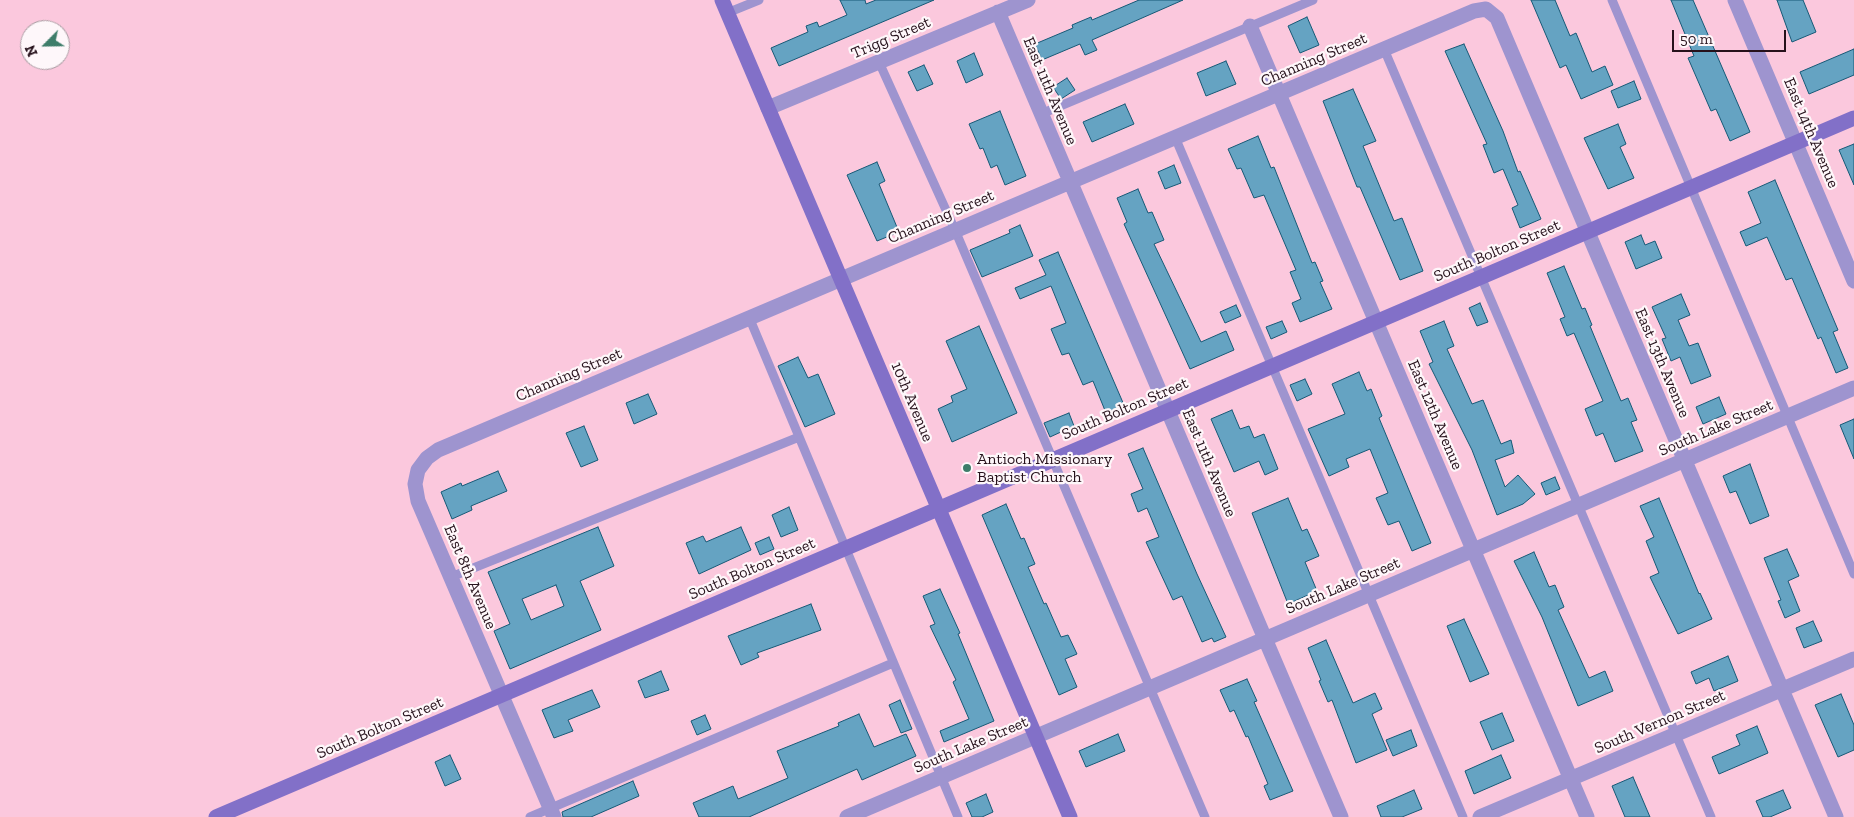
<!DOCTYPE html>
<html>
<head>
<meta charset="utf-8">
<style>
	body { margin:0 }
	#map { position:relative; width:1854px; height:817px; overflow:hidden; background:#fbc8dd; font-family:"Zilla Slab",serif }
	canvas { display:block }
	.north { position:absolute; left:20px; top:20px; width:50px; height:50px; box-sizing:border-box; background:#fef7fa; border:1px solid #a89ba1; border-radius:50%; rotate:247deg; font-size:14px; font-weight:700; line-height:20px; text-align:center; color:#26111b }
	.north::after { content:''; display:block; margin:auto; width:18px; height:22px; background:#3e7d6a; clip-path:polygon(50% 0,100% 100%,50% 72%,0 100%) }
	.scale { position:absolute; left:1672px; top:30px; width:114px; height:22px; box-sizing:border-box; border:2px solid #26111b; border-top:0; padding-left:6px; font-size:15px; line-height:18px; white-space:nowrap; color:#26111b; -webkit-text-stroke:4px #fef7fa; paint-order:stroke }
</style>
</head>
<body>
<div id="map">
<canvas width="1854" height="817"></canvas>
<div class="north">N</div>
<div class="scale">50 m</div>
</div>
<script>
const c = document.querySelector('canvas').getContext('2d');
c.lineJoin = 'round';
function paint(path, color) { c.fillStyle = color; c.fill(path, 'evenodd'); }
const toPath = rows => new Path2D(rows.map(r => 'M' + r).join(''));
function trace(path, color, width, dash) { c.strokeStyle = color; c.lineWidth = width; c.lineCap = dash ? 'butt' : 'round'; c.setLineDash(dash || []); c.stroke(path); }
function drawText(font, color, halo, rows, align = 'center') {
  c.font = font + ' "Zilla Slab",serif'; c.lineWidth = 4.5; c.setLineDash([]); c.textBaseline = 'middle'; c.strokeStyle = halo; c.fillStyle = color; for (const [text, x, y, turn = 0] of rows) {
    c.save(); c.translate(x, y); c.rotate((+turn || 0) * Math.PI / 180); c.textAlign = isNaN(turn) ? turn : align; if (halo) c.strokeText(text, 0, 0); c.fillText(text, 0, 0); c.restore();
  }
}
const building = toPath([
	[840,0,865,0,866,4,876,0,934,0,779,66,771,48,808,32,806,26,817,22,819,27,847,15,840,0],
	[1139,0,1183,0,1092,40,1097,50,1085,55,1080,44,1042,60,1035,44,1073,28,1072,25,1091,17,1092,20,1139,0],
	[1531,0,1555,0,1570,36,1576,33,1592,72,1605,66,1613,85,1581,99,1566,65,1560,68,1531,0],
	[1671,0,1693,0,1750,132,1730,141,1716,109,1711,111,1688,58,1694,56,1671,0],
	[1777,0,1803,0,1816,32,1792,42,1777,0],
	[1307,17,1319,45,1300,53,1288,26,1307,17],
	[1464,44,1503,131,1518,172,1520,171,1541,219,1520,228,1512,208,1518,205,1503,169,1494,173,1483,145,1487,144,1445,51,1464,44],
	[1854,49,1854,75,1809,94,1800,72,1854,49],
	[974,53,983,75,966,83,957,61,974,53],
	[1226,61,1236,84,1206,96,1197,73,1226,61],
	[924,65,933,84,917,91,908,72,924,65],
	[1067,78,1075,90,1061,99,1053,87,1067,78],
	[1634,81,1641,99,1618,108,1611,91,1634,81],
	[1353,89,1376,141,1363,146,1394,221,1402,218,1423,271,1400,280,1360,187,1357,187,1323,101,1353,89],
	[1125,104,1134,124,1092,142,1083,122,1125,104],
	[1000,111,1026,176,1005,185,997,165,991,168,983,148,980,149,969,124,1000,111],
	[1618,124,1626,144,1620,147,1634,178,1608,189,1584,138,1618,124],
	[1258,136,1271,168,1274,167,1312,263,1315,262,1323,281,1320,282,1332,309,1300,322,1292,303,1301,299,1290,272,1296,270,1264,195,1254,198,1241,168,1237,169,1228,149,1258,136],
	[1854,144,1854,185,1839,150,1854,144],
	[877,162,885,181,879,184,899,232,877,241,847,175,877,162],
	[1174,165,1181,183,1165,189,1158,172,1174,165],
	[1775,180,1838,330,1833,332,1848,368,1836,373,1821,337,1818,339,1792,278,1786,280,1767,237,1746,246,1740,232,1761,223,1748,192,1775,180],
	[1138,189,1148,213,1152,212,1164,240,1154,244,1201,342,1226,331,1234,350,1190,369,1124,224,1127,222,1117,198,1138,189],
	[1020,225,1033,256,982,277,970,250,1010,233,1009,230,1020,225],
	[1641,235,1645,245,1655,241,1662,258,1636,269,1625,242,1641,235],
	[1058,252,1124,405,1106,413,1093,381,1083,385,1069,353,1062,355,1051,329,1066,323,1051,286,1020,299,1015,288,1046,275,1039,260,1058,252],
	[1564,266,1582,309,1585,308,1592,325,1590,326,1621,401,1628,398,1637,420,1631,422,1643,451,1615,462,1603,433,1596,436,1585,409,1603,401,1574,333,1567,336,1560,319,1565,317,1547,273,1564,266],
	[1681,294,1690,315,1678,320,1689,346,1698,343,1711,376,1691,384,1680,357,1671,361,1662,339,1666,338,1652,307,1681,294],
	[1480,303,1488,322,1477,326,1469,308,1480,303],
	[1236,305,1241,316,1225,323,1220,312,1236,305],
	[1282,321,1287,332,1271,339,1266,327,1282,321],
	[1444,321,1454,346,1447,349,1472,404,1483,400,1501,444,1511,440,1514,453,1495,460,1505,487,1518,475,1535,494,1523,504,1497,515,1472,450,1429,364,1433,362,1420,331,1444,321],
	[979,326,1017,413,952,442,938,409,953,402,951,396,967,389,946,341,979,326],
	[798,357,808,378,818,374,835,414,805,427,778,366,798,357],
	[1359,372,1367,391,1371,389,1382,416,1379,418,1431,543,1412,551,1399,521,1388,525,1376,498,1388,493,1370,449,1346,459,1349,467,1329,476,1308,429,1345,414,1332,384,1359,372],
	[1305,379,1312,394,1297,401,1290,385,1305,379],
	[648,394,657,414,634,424,626,403,648,394],
	[1719,397,1726,414,1703,424,1696,407,1719,397],
	[1232,410,1240,429,1249,426,1254,438,1264,434,1278,469,1265,475,1259,461,1234,472,1211,419,1232,410],
	[1069,413,1074,426,1050,437,1044,423,1069,413],
	[1854,419,1854,459,1840,425,1854,419],
	[584,426,598,460,581,467,566,433,584,426],
	[1143,448,1197,574,1226,637,1214,642,1212,638,1202,642,1182,596,1173,600,1146,542,1159,537,1147,508,1138,512,1131,494,1143,489,1128,454,1143,448],
	[1750,464,1769,516,1750,524,1736,491,1730,493,1723,476,1750,464],
	[498,471,507,491,471,506,472,510,452,519,441,492,461,483,462,486,498,471],
	[1555,477,1560,489,1546,495,1541,483,1555,477],
	[1288,498,1302,531,1307,529,1319,556,1305,562,1317,591,1288,604,1252,513,1288,498],
	[1659,498,1699,594,1700,593,1712,619,1678,634,1650,577,1659,573,1646,541,1654,537,1640,506,1659,498],
	[1006,504,1021,539,1024,538,1035,564,1028,567,1044,604,1046,603,1061,637,1068,635,1077,654,1065,659,1077,687,1059,695,982,515,1006,504],
	[789,507,798,530,781,537,772,515,789,507],
	[598,527,614,566,580,581,601,630,510,669,494,631,510,624,488,572,598,527],
	[556,585,564,606,531,620,522,599,556,585],
	[741,527,751,550,699,574,686,543,703,536,706,542,741,527],
	[769,537,774,549,760,555,755,543,769,537],
	[1787,549,1799,576,1788,581,1800,611,1785,618,1778,601,1781,600,1764,558,1787,549],
	[1534,552,1549,587,1555,585,1564,607,1558,610,1589,678,1605,671,1613,691,1578,706,1542,617,1514,561,1534,552],
	[940,589,960,633,958,634,994,721,944,742,940,731,969,719,953,682,956,680,930,626,935,624,923,596,940,589],
	[811,604,821,630,757,653,759,657,741,665,728,636,811,604],
	[1464,619,1489,674,1470,682,1447,626,1464,619],
	[1813,621,1822,641,1804,648,1796,628,1813,621],
	[1326,640,1353,703,1375,693,1382,709,1372,714,1387,750,1356,763,1332,700,1328,702,1319,681,1321,680,1308,648,1326,640],
	[1728,656,1738,681,1714,691,1709,678,1696,684,1691,672,1728,656],
	[661,671,669,690,645,698,638,681,661,671],
	[1247,679,1257,701,1254,702,1293,791,1270,800,1264,786,1268,784,1248,736,1246,737,1234,710,1230,712,1220,690,1247,679],
	[592,690,600,707,568,720,573,731,554,738,542,710,592,690],
	[1841,694,1854,725,1854,750,1838,757,1815,705,1841,694],
	[900,700,912,729,901,733,889,705,900,700],
	[1502,713,1514,741,1492,750,1480,722,1502,713],
	[859,714,874,747,906,734,916,756,862,780,857,769,749,817,699,817,693,803,733,786,738,799,788,778,777,751,839,726,838,723,859,714],
	[705,715,711,729,697,735,691,721,705,715],
	[1757,726,1768,753,1719,774,1712,757,1740,745,1736,735,1757,726],
	[1411,730,1417,746,1393,756,1386,740,1411,730],
	[1118,734,1125,751,1086,767,1079,751,1118,734],
	[450,755,461,779,445,786,435,762,450,755],
	[1501,755,1511,778,1474,794,1465,771,1501,755],
	[1633,777,1650,817,1625,817,1612,786,1633,777],
	[633,781,639,796,591,817,563,817,562,812,633,781],
	[1414,790,1422,809,1402,817,1381,817,1377,806,1414,790],
	[1783,790,1791,808,1770,817,1763,817,1756,801,1783,790],
	[986,794,993,812,982,817,972,817,966,803,986,794]
]);
const service = toPath([
	[1612,0,1854,574],
	[727,13,759,0],
	[1384,49,1711,817],
	[879,62,955,230,1205,817],
	[1041,114,1313,0],
	[1175,137,1463,817],
	[749,317,958,817],
	[451,577,799,437],
	[530,817,893,663]
]);
const minor = toPath([
	[998,12,1341,817],
	[1250,26,1587,817],
	[768,108,1028,0],
	[554,817,418,501,415,484,418,470,427,458,438,450,1070,182,1474,11,1486,9,1497,18,1836,817],
	[847,817,1854,388],
	[1480,817,1854,659]
]);
const tertiary = toPath([
	[1735,0,1854,281]
]);
const secondary = toPath([
	[722,0,1070,817],
	[216,817,1854,118]
]);
const markers = [
	[967,468,5,"#3e7d6a"]
];
const streetNames = [
	["Trigg Street",891,38,-23],
	["Channing Street",1314,60,-23],
	["East 11th Avenue",1050,91,67],
	["East 14th Avenue",1811,133,67],
	["Channing Street",941,217,-23],
	["South Bolton Street",1497,251,-23],
	["East 13th Avenue",1662,363,67],
	["Channing Street",569,375,-23],
	["10th Avenue",912,402,67],
	["South Bolton Street",1125,409,-23],
	["East 12th Avenue",1435,415,67],
	["South Lake Street",1716,428,-23],
	["East 11th Avenue",1209,463,67],
	["South Bolton Street",752,569,-23],
	["East 8th Avenue",470,577,67],
	["South Lake Street",1343,586,-23],
	["South Vernon Street",1660,722,-23],
	["South Bolton Street",380,728,-23],
	["South Lake Street",971,745,-23]
];
const poiNames = [
	["Antioch Missionary",977,459],
	["Baptist Church",977,477]
];
paint(building, '#65a3c2');
trace(building, '#165976', 1);
trace(service, '#9e94cf', 9);
trace(minor, '#9e94cf', 15);
trace(tertiary, '#9e94cf', 15);
trace(secondary, '#8270c8', 15);
for (const [x, y, r, color] of markers) { const dot = new Path2D(); dot.arc(x, y, r, 0, 2 * Math.PI); c.fillStyle = color; c.fill(dot); trace(dot, '#fef7fa', 2); }
drawText('16px', '#26111b', '#fef7fa', streetNames);
drawText('16px', '#26111b', '#fef7fa', poiNames, 'left');
</script>
</body>
</html>
